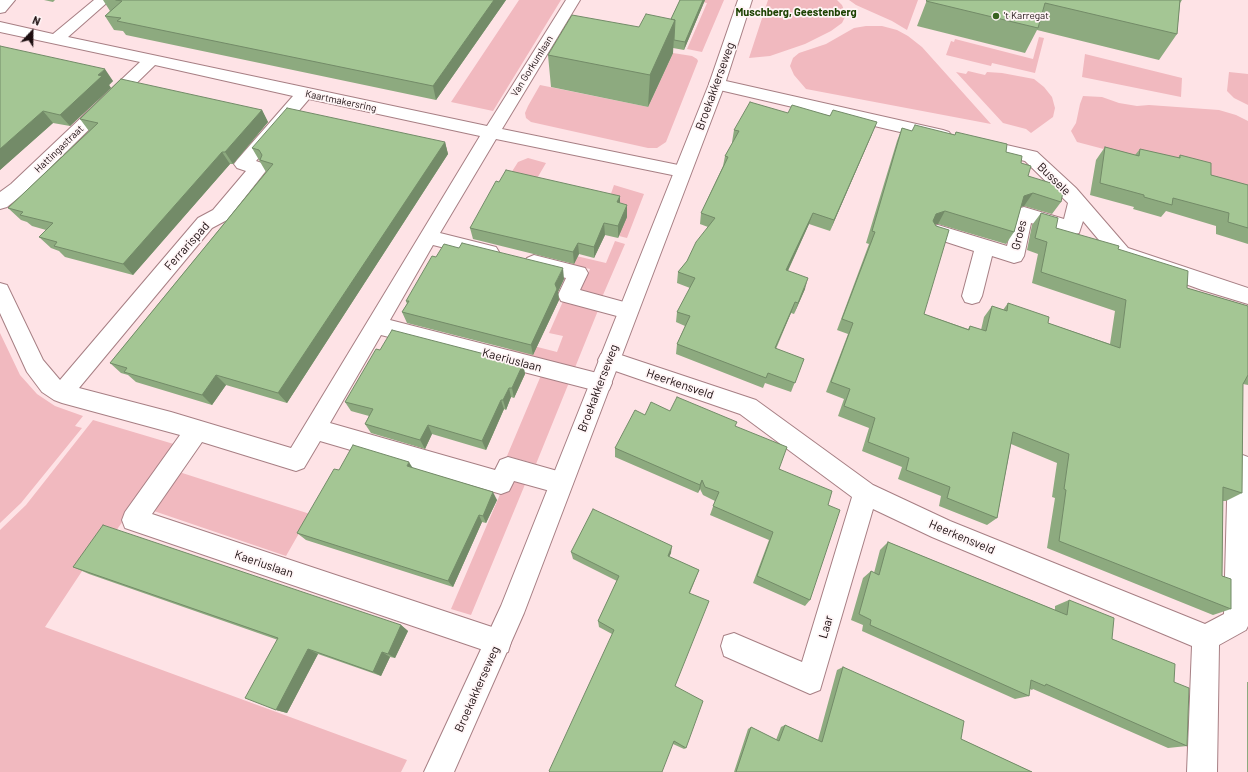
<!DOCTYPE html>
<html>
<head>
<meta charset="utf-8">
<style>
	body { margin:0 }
	#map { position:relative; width:1248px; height:772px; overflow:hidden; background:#fee3e6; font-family:Barlow,sans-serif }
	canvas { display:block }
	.north { position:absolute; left:12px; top:12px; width:40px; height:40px; -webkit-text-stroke:3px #fff5f6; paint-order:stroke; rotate:22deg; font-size:11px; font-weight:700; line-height:16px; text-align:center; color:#1c0e10 }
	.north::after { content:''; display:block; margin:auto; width:14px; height:18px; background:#1c0e10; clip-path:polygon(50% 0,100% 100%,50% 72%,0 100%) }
</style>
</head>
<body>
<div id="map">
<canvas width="1248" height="772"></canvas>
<div class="north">N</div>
</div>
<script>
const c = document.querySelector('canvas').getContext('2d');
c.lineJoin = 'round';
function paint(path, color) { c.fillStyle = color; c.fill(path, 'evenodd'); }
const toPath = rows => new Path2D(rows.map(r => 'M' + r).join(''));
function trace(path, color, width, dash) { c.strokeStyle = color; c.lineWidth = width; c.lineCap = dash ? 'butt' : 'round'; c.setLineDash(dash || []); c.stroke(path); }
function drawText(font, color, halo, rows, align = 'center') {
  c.font = font + ' Barlow,sans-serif'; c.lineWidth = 3.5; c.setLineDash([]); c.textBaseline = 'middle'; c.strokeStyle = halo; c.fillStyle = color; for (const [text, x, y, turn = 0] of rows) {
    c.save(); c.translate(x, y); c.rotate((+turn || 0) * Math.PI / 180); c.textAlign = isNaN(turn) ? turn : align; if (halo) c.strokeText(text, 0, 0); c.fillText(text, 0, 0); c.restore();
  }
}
const green = toPath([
	[519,0,561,0,493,111,451,102],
	[693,0,724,0,702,52,687,49,707,3],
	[768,0,837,0,842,5,846,15,842,23,831,31,805,44,770,56,749,58],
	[849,0,918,0,907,30,892,21,856,5],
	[866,26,882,26,897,30,908,36,922,47,991,124,806,89,794,75,790,66,793,58,799,53,826,44,854,28],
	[1039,37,1044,38,1035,73,992,63,991,66,946,55,951,41,954,42,955,39,1033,59],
	[673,53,692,56,697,59,698,61,666,142,657,148,648,148,531,122,526,118,525,113,528,106,540,85,648,107],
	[1085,54,1182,78,1181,97,1082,77],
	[968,71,985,75,987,72,1002,73,1034,79,1044,87,1052,97,1055,108,1053,117,1031,133,1026,129,1003,123,956,72,966,74],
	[1229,72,1248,74,1248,105,1234,98,1227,91],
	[1083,96,1102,97,1119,103,1137,106,1149,105,1219,110,1236,115,1248,121,1248,187,1077,142,1071,131,1076,123,1080,104],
	[528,158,546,163,532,187,506,181,518,162],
	[614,185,644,194,627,238,619,236,607,205],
	[615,241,625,244,603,295,595,298,579,294,590,269,568,264,572,255,606,263],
	[564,299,599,308,574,370,508,353,514,341,557,352,563,336,549,333],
	[0,333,20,375,37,394,55,406,83,416,75,426,82,428,21,503,0,523],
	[542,373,570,380,536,464,507,456],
	[93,420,177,445,118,528,103,551,96,550,45,627,407,760,401,772,0,772,0,530,26,505],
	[176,471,310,514,286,556,148,509],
	[507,478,526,482,471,615,451,609]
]);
const street = toPath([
	[0,0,15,0,5,12,0,13,0,0],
	[94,0,110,0,68,37,487,126,566,0,580,0,502,129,688,167,691,171,688,175,682,177,496,139,440,233,496,247,499,252,496,257,489,259,433,245,390,320,601,374,609,376,612,383,609,390,601,392,381,335,330,423,495,470,500,460,508,457,561,472,569,475,573,483,569,491,561,494,514,481,509,491,501,494,320,441,304,468,296,471,202,442,152,514,498,629,508,632,511,642,508,652,498,655,125,528,122,520,125,512,180,435,62,403,54,400,42,392,27,372,0,313,0,283,7,285,43,360,60,380,198,218,213,210,246,171,237,168,234,164,237,160,293,96,155,65,23,194,7,207,0,209,0,192,11,184,140,62,0,32,0,22,53,34,94,0],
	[309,99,480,136,291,448,171,412,79,388,212,228,227,220,265,172,268,168,265,164,256,161,309,99],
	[717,79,943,130,949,132,952,136,949,140,943,142,711,88,709,84,711,80,717,79],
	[976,138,1037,152,1076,188,1128,248,1248,288,1248,304,1202,290,1114,258,1083,221,1079,233,1072,235,1031,223,1024,256,1021,261,1014,263,992,256,982,296,979,302,972,304,965,302,962,296,974,251,931,237,928,232,931,227,938,225,1007,246,1015,214,1017,209,1024,207,1064,219,1068,203,1025,161,970,148,967,144,970,140,976,138],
	[534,255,585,268,588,273,580,290,635,305,638,311,635,317,628,319,561,301,558,295,566,278,527,268,524,263,527,258,534,255],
	[609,351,756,400,873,485,950,521,1205,624,1224,614,1228,465,1232,457,1240,454,1248,457,1248,626,1246,630,1219,645,1217,772,1187,772,1192,646,932,537,873,509,820,690,810,694,724,656,721,646,724,636,734,633,802,662,852,497,740,414,601,366,598,360,601,354,609,351]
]);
const secondary = toPath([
	[738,0,752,0,725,84,524,613,454,772,424,772,501,606,709,84,738,0]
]);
const wall = toPath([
	[44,0,55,0,53,2],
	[103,0,506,0,436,100,126,35,123,31,114,30,105,16,110,11],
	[680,0,705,0,684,50,673,48,673,53,648,107,551,87,548,55,639,27,671,19],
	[927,0,1182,0,1180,3,1177,34,1159,60,1037,30,1025,53,917,26],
	[0,46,113,81,109,85,111,88,70,126,53,123,0,170],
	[262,110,268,122,233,164,230,164,133,275,65,257,59,251,51,248,39,237,46,230,32,226,27,222,21,220,8,208,89,131,80,119],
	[788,113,872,134,830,231,809,224,788,271,805,289,794,314,791,313,776,349,804,359,791,392,765,383,763,388,676,354,677,344,685,326,676,322,677,312,690,288,677,283,678,272,687,261,708,227,700,224,701,213,723,166,725,156,733,142,732,142,734,130],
	[902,128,912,131,955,135,956,132,1006,152,1021,163,1028,176,1061,202,1052,214,1024,206,1021,207,1014,232,1006,244,938,224,935,224,924,314,968,329,970,326,981,330,984,317,992,306,1003,310,1008,303,1048,323,1110,344,1115,311,1032,283,1038,254,1027,250,1032,225,1041,213,1056,228,1118,249,1187,288,1248,306,1248,385,1243,384,1242,493,1226,501,1223,501,1222,576,1231,609,1213,615,1047,548,1055,498,1052,497,1057,463,1011,444,997,518,987,525,939,506,941,496,898,479,902,467,862,451,869,428,838,416,844,399,826,392,848,334,837,330,869,244,866,243,897,141],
	[445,142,448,154,287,403,226,385,212,405,136,382,128,375,121,373,110,363,266,172,252,148],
	[1105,147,1135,155,1140,149,1178,158,1180,155,1211,175,1248,185,1248,244,1216,234,1216,226,1166,211,1161,217,1133,209,1134,207,1090,195,1096,160],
	[620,196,620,203,627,217,618,238,605,235,594,258,579,254,574,264,473,239,470,228],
	[564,279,558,292,559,300,533,355,407,323,402,312,407,304,406,301],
	[380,350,523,364,525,374,514,398,511,397,506,410,504,409,486,450,432,434,425,449,371,433,365,424,369,416,351,411,345,402],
	[670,411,735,427,779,469,828,505,810,600,805,606,753,583,769,540,710,515,715,501,703,495,700,489,698,493,615,457,615,448,645,415],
	[413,468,497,500,486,523,482,522,453,587,306,540,297,533,339,470],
	[888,542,1055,610,1055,606,1069,600,1112,639,1174,682,1187,746,1168,748,1033,689,1032,690,1030,689,1029,696,1015,699,862,631,863,625,851,620,863,578,871,571,874,573,880,550],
	[571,552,671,553,669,557,699,570,690,593,675,686,686,748,684,749,673,744,612,634,599,627,598,621,617,581,573,559],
	[73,567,401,625,408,631,395,658,390,657,381,676,318,654,287,713,276,710,278,640,89,574],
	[843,667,961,739,1032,772,734,772,748,729,751,727,776,740,781,727,785,725,818,740,837,670],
	[1247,682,1248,682,1248,772,1247,772]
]);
const shadedWall = toPath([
	[494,0,506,0,436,100,433,86],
	[703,0,705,0,684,50,685,42],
	[675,20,673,53,648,107,650,75],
	[105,69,113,81,109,85,111,88,70,126,60,115,98,75],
	[262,110,268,122,233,164,225,152],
	[43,111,53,123,0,170,0,149],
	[877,122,872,134,830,231,834,220],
	[445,142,448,154,287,403,278,393],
	[222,152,230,164,133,275,123,264],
	[1033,193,1024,206,1016,208,1024,196],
	[620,196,620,208,617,202],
	[627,205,627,217,618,238,618,226],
	[945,211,938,224,930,226,936,214],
	[813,213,809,224,783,281,786,270],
	[604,223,605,235,594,258,594,247],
	[578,243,579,254,574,264,573,252],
	[563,268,564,279,558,292,559,300,533,355,531,345,555,284],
	[808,278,805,289,794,314,798,303],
	[795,302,791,313,771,358,775,348],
	[523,364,525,374,514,398,512,388],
	[216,375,226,385,212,405,202,395],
	[509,388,511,397,506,410,503,400],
	[501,400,504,409,486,450,482,441],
	[428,425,432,434,425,449,420,440],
	[409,462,414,470,407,466],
	[702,480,700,489,698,493,700,485],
	[493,492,497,500,486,523,483,516],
	[479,515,482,522,453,587,448,581],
	[672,546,671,553,666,563,668,556],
	[401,625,408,631,395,658,388,654],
	[308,649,318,654,287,713,276,710],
	[382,652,390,657,381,676,373,672]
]);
const building = toPath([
	[116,0,494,0,433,86,117,21,121,18,105,16,122,1,116,0],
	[680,0,703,0,685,42,674,40,675,20,671,19,680,0],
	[927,0,1180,0,1177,34,1045,3,1038,28,926,1,927,0],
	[646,14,675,20,650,75,548,55,572,15,639,27,646,14],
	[0,46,105,69,98,75,102,76,60,115,43,111,0,149,0,46],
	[121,79,262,110,225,152,222,152,123,264,54,246,57,242,39,237,53,223,20,215,23,212,8,208,98,123,80,119,121,79],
	[750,102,788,113,792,105,830,116,833,110,877,122,834,220,813,213,786,270,808,278,798,303,795,302,775,348,804,359,795,383,768,373,766,378,677,344,690,316,677,312,695,278,678,272,687,261,696,242,715,218,701,213,728,157,725,156,739,131,734,130,750,102],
	[287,108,445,142,278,393,216,375,202,395,124,372,127,368,110,363,273,164,260,160,262,155,259,150,252,148,287,108],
	[915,125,955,135,956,132,1007,144,1006,152,1022,156,1021,163,1031,166,1028,176,1064,187,1061,202,1033,193,1024,196,1014,232,945,211,936,214,933,221,936,226,949,230,924,314,969,330,970,326,986,331,992,306,1007,311,1008,303,1049,317,1048,323,1120,348,1126,300,1041,272,1047,242,1035,238,1041,213,1058,218,1056,228,1119,246,1118,249,1188,271,1187,288,1248,306,1248,375,1243,384,1242,493,1223,487,1222,576,1231,579,1231,609,1059,541,1066,490,1064,489,1069,454,1013,432,997,518,947,498,950,487,906,470,909,458,868,442,875,418,844,406,850,389,831,382,853,323,842,319,875,232,872,231,902,128,912,131,915,125],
	[1105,147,1139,156,1140,149,1180,158,1180,155,1211,163,1211,175,1248,185,1248,228,1228,222,1229,213,1173,198,1172,205,1144,197,1144,195,1100,183,1105,147],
	[506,170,620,196,617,202,627,205,618,226,604,223,594,247,578,243,573,252,470,228,496,181,499,182,506,170],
	[462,243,563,268,555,284,557,289,531,345,402,312,409,301,406,301,432,256,436,257,444,244,459,248,462,243],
	[392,330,523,364,512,388,509,388,503,400,501,400,482,441,428,425,420,440,365,424,373,409,345,402,376,349,380,350,392,330],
	[677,397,737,422,735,426,787,447,779,469,832,491,828,505,840,510,810,600,757,576,773,532,713,506,719,492,705,487,702,480,700,485,615,448,635,410,645,415,651,402,670,411,677,397],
	[353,445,409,462,407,466,493,492,483,516,479,515,448,581,297,533,334,469,339,470,353,445],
	[593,509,672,546,668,556,699,570,689,593,709,601,675,686,703,701,686,748,674,741,662,772,550,772,549,771,614,630,598,621,619,576,571,552,593,509],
	[103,525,401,625,388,654,382,652,373,672,308,649,276,710,245,698,278,638,73,567,103,525],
	[888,542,1067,615,1069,600,1114,618,1112,639,1175,664,1174,682,1189,688,1187,746,1046,684,1045,686,1031,680,1029,696,870,625,871,620,859,614,871,571,879,575,888,542],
	[843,667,964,721,961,739,1032,772,736,772,751,727,779,741,785,725,822,742,843,667]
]);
const markers = [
	[996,16,4,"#396320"]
];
const farPoinames = [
	["'t Karregat",1004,16]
];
const farStreetnames = [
	["Van Gorkumlaan",532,66,-58],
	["Kaartmakersring",341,101,12],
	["Hattingastraat",59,149,-44]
];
const farNeighbourhoodnames = [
	["Muschberg, Geestenberg",796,12]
];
const streetNames = [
	["Broekakkerseweg",715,86,-70],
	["Bussele",1054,179,44],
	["Groes",1019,235,-76],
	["Ferrarispad",187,246,-48],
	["Kaeriuslaan",512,360,15],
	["Heerkensveld",680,384,19],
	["Broekakkerseweg",598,388,-69],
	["Heerkensveld",962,537,23],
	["Kaeriuslaan",264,564,19],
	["Laar",826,627,-74],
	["Broekakkerseweg",477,689,-66]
];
paint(green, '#f1b9bf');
trace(street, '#a77f84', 2);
trace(secondary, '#a77f84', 2);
paint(street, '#fff');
paint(secondary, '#fff');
paint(wall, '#8daa7f');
paint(shadedWall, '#738b68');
paint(building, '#a4c694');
trace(building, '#738b68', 1);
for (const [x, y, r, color] of markers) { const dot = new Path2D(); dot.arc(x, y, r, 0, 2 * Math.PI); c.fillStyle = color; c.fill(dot); trace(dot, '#fff5f6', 1.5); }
drawText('10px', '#1c0e10', '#fff5f6', farPoinames, 'left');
drawText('10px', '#1c0e10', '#fff5f6', farStreetnames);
drawText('bold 11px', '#1b4100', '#fff5f6', farNeighbourhoodnames);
drawText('12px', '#1c0e10', '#fff5f6', streetNames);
</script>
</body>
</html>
